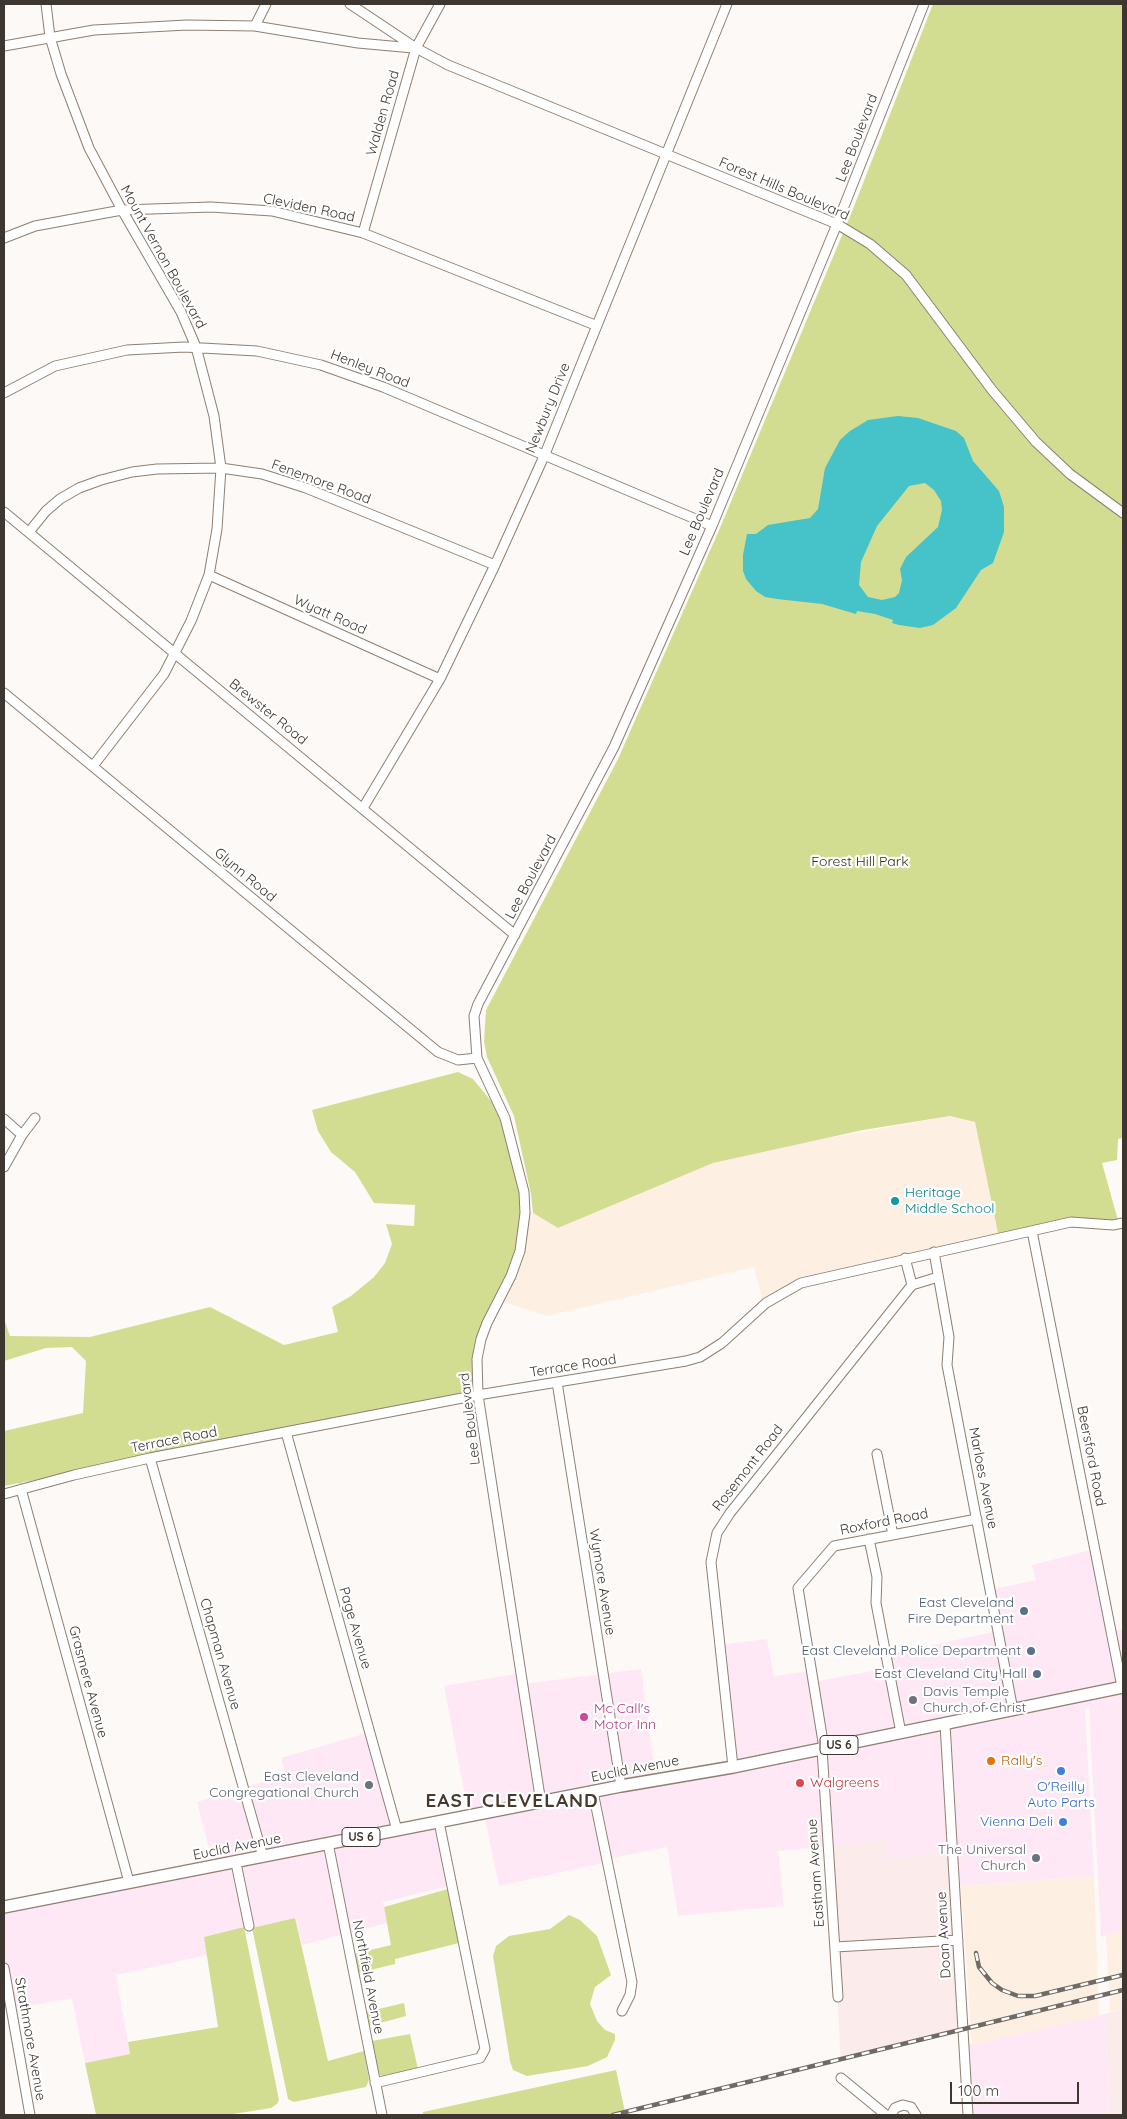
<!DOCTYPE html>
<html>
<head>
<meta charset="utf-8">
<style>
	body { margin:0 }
	#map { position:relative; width:1127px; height:2119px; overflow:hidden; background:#fcf9f6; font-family:Quicksand,sans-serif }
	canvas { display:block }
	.frame { position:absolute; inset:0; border:5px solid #3e3731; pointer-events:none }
	.scale { position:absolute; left:950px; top:2082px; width:129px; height:22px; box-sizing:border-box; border:2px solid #3e3731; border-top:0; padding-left:6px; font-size:15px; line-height:18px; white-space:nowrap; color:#3e3731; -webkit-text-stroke:4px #fff; paint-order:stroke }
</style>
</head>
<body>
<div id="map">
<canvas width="1127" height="2119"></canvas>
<div class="frame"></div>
<div class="scale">100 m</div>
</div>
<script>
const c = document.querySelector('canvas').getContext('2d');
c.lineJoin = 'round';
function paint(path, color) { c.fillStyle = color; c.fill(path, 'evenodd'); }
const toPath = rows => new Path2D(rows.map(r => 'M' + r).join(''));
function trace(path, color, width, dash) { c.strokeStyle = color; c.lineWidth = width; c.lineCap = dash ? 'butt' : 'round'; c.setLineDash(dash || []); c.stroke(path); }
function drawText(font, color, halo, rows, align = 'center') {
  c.font = font + ' Quicksand,sans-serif'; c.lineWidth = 4.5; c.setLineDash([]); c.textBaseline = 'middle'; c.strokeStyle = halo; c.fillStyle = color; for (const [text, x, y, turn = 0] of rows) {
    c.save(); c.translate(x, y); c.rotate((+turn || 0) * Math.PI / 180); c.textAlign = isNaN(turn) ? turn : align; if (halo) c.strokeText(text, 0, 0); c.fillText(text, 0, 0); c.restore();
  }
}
const commercial = toPath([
	[1095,1549,1112,1631,1123,1629,1123,1931,1101,1937,1089,1707,1085,1709,1094,1876,961,1886,955,1881,953,1852,888,1859,886,1841,778,1851,784,1906,678,1916,667,1847,607,1859,607,1862,499,1886,484,1814,469,1816,444,1686,521,1673,523,1684,641,1669,656,1780,732,1767,720,1645,767,1639,774,1676,811,1671,813,1682,888,1668,886,1655,998,1631,990,1590,1036,1580,1032,1565],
	[370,1732,397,1830,445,1821,457,1884,383,1902,387,1923,302,1945,295,1918,249,1929,248,1926,204,1937,208,1955,116,1975,130,2054,85,2063,72,1998,11,2009,9,1996,4,1997,4,1907,214,1867,197,1802,286,1775,281,1758],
	[1105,2014,1109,2115,968,2115,963,2045]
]);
const industrial = toPath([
	[886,1840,888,1859,953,1852,963,2029,841,2059,828,1846],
	[1123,2009,1123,2115,1109,2115,1105,2014]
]);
const built = toPath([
	[950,1116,975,1122,999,1238,801,1283,764,1305,754,1267,547,1316,498,1300,525,1213,533,1213,558,1228,713,1163,801,1143],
	[1094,1876,1099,2016,972,2045,961,1886],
	[1123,1931,1123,2009,1110,2012,1106,1935]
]);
const green = toPath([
	[933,4,1123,4,1123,1138,1118,1139,1117,1160,1102,1163,1119,1224,1071,1222,999,1238,975,1122,950,1116,863,1130,713,1163,558,1228,533,1213,531,1194,514,1116,487,1057,484,1042,486,1010,618,759,720,528,853,209],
	[458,1072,473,1079,505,1118,524,1192,524,1231,481,1339,478,1395,4,1486,4,1431,83,1413,86,1361,72,1347,46,1348,4,1361,4,1319,10,1336,90,1337,210,1307,284,1345,338,1332,332,1307,351,1296,374,1277,385,1263,392,1244,386,1224,414,1226,415,1205,374,1203,355,1172,331,1152,318,1131,312,1110],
	[448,1889,459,1943,395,1959,395,1964,358,1973,354,1954,391,1945,384,1907],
	[569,1915,580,1920,597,1936,611,1975,595,1987,590,2004,597,2021,605,2030,615,2034,615,2040,607,2057,588,2066,527,2076,513,2070,510,2061,493,1956,496,1946,509,1936,550,1929],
	[295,1918,328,2061,364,2051,369,2080,366,2087,294,2102,288,2099,252,1928],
	[244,1927,279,2100,277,2104,271,2108,227,2115,96,2115,85,2063,130,2054,128,2042,218,2027,204,1937],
	[404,2003,406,2016,369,2026,366,2012],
	[410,2034,418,2069,381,2076,378,2072,372,2041],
	[616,2070,625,2112,613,2115,423,2115,423,2112]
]);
const water = toPath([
	[898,416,918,418,956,431,964,438,973,461,999,491,1004,507,1004,532,993,563,981,570,956,608,933,625,920,628,899,625,892,623,893,620,875,614,857,611,856,614,822,604,777,599,765,597,756,591,746,579,743,571,743,555,747,534,756,534,768,525,810,518,818,509,825,468,840,440,850,431,868,420],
	[925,483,934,490,941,501,942,510,938,527,906,557,900,569,902,580,899,593,895,597,882,600,868,597,859,585,861,562,877,526,909,486]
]);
const minor = toPath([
	[46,4,50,37,61,74,89,148,122,210,181,312,196,347,214,416,221,468,217,529,209,575,191,621,164,674,93,766],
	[350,4,416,48,448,65,837,224,870,244,906,275,992,390,1036,442,1070,474,1123,513],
	[255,26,266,4],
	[4,46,94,30,187,25,255,26,358,43,413,48],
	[363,233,416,48,440,4],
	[4,238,35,226,122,210,211,207,272,211,363,233,595,325],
	[4,393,55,366,127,350,184,347,257,351,321,365,383,387,712,526],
	[4,512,515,935],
	[29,532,46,511,60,499,79,488,101,480,132,472,157,469,221,468,262,474,306,488,495,565],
	[209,575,440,679],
	[4,693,438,1052,458,1060,477,1058],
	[363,808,440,679,495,565,545,454,727,4],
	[4,1119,22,1135],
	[4,1167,22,1135,35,1118],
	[1032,1231,1122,1687],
	[934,1252,949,1337,947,1365,1013,1710],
	[905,1258,912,1285],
	[557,1382,621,1786],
	[286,1432,397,1830],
	[877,1454,893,1535],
	[150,1458,263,1857],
	[21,1489,129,1882],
	[4,1494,74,1475,150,1458,478,1395,686,1361,700,1357,722,1343,766,1303,801,1283,1071,1222,1113,1225,1123,1223],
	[869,1539,877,1577,876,1603,901,1733],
	[945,1724,968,2115],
	[824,1748,798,1588,834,1546,977,1519],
	[822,1749,838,1997],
	[733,1767,711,1562,717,1533,730,1513,912,1285,938,1277],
	[593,1792,632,1982,630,1995,622,2011],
	[541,1803,478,1395,477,1359,481,1339,487,1323,511,1276,520,1251,525,1213,524,1192,505,1118,477,1058,474,1016,478,1004,614,747,712,526,837,224,924,4],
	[328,1843,382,2115],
	[236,1863,249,1926],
	[835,1947,958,1940],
	[4,1968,30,2115],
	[841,2078,886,2115],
	[375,2083,480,2058,485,2049,439,1822],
	[891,2115,895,2108,903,2105,911,2107,916,2115]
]);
const major = toPath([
	[4,1907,621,1786,733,1767,1123,1687]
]);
const rail = toPath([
	[976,1953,979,1967,992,1983,1002,1990,1018,1996,1035,1996,1123,1975],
	[613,2115,1123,1990]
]);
const markers = [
	[895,1201,5,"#0f9aa8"],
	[1024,1611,5,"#5c6f8a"],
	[1031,1651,5,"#5c6f8a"],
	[1037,1674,5,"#5c6f8a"],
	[913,1700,5,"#6b7280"],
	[584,1717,5,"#d1479c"],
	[991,1761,5,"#e8710a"],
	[1061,1771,5,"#3f7fe0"],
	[800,1783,5,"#e0444e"],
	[369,1785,5,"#6b7280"],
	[1063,1822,5,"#3f7fe0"],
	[1036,1858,5,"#6b7280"]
];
const shields = [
	[839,1745,38],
	[361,1837,38]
];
const shieldNames = [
	["US 6",839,1745],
	["US 6",361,1837]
];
const streetNames = [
	["Walden Road",383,113,-74],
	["Lee Boulevard",857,138,-69],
	["Forest Hills Boulevard",784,189,23],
	["Cleviden Road",309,208,12],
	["Mount Vernon Boulevard",163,257,61],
	["Henley Road",370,369,21],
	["Newbury Drive",548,408,-68],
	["Fenemore Road",321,482,20],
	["Lee Boulevard",702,512,-67],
	["Wyatt Road",330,615,24],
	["Brewster Road",268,712,39],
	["Glynn Road",245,875,40],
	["Lee Boulevard",531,877,-62],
	["Terrace Road",573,1366,-9],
	["Lee Boulevard",470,1419,-97],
	["Terrace Road",174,1440,-11],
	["Beersford Road",1091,1456,79],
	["Rosemont Road",748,1468,-52],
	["Marloes Avenue",983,1478,79],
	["Roxford Road",884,1522,-11],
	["Wymore Avenue",602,1582,81],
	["Page Avenue",355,1628,74],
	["Chapman Avenue",220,1654,74],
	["Grasmere Avenue",88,1682,75],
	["Euclid Avenue",635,1769,-11],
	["Euclid Avenue",237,1847,-11],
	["Eastham Avenue",816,1873,-94],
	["Doan Avenue",944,1935,-93],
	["Northfield Avenue",368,1977,79],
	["Strathmore Avenue",30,2039,80]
];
const parkNames = [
	["Forest Hill Park",860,862]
];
const cultureNames = [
	["Heritage",905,1193],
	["Middle School",905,1209]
];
const serviceNames = [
	["East Cleveland",1014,1603],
	["Fire Department",1014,1619],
	["East Cleveland Police Department",1021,1651],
	["East Cleveland City Hall",1027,1674]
];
const worshipNames = [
	["Davis Temple",923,1692,"left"],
	["Church of Christ",923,1708,"left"],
	["East Cleveland",359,1777],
	["Congregational Church",359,1793],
	["The Universal",1026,1850],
	["Church",1026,1866]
];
const hotelNames = [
	["Mc Call's",594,1709],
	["Motor Inn",594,1725]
];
const foodNames = [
	["Rally's",1001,1761]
];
const healthNames = [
	["Walgreens",810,1783]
];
const shopNames = [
	["O'Reilly",1061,1787],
	["Auto Parts",1061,1803],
	["Vienna Deli",1053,1822,"right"]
];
const districtNames = [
	["EAST CLEVELAND",512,1801]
];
paint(commercial, '#ffe8f5');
paint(industrial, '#fcebeb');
paint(built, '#feefe3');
paint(green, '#d3dd92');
paint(water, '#46c2c9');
trace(minor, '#8f7f72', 11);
trace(major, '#8f7f72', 14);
trace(minor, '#fff', 9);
trace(major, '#fff', 11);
trace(rail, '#706a65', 4.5);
trace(rail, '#fff', 2.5, [8]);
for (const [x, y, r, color] of markers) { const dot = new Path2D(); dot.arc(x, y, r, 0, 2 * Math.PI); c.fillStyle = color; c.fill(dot); trace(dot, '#fff', 2); }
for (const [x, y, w] of shields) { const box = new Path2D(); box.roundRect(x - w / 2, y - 9.5, w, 19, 4); c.fillStyle = '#fff'; c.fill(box); trace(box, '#3e3731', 1); }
drawText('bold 12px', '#3e3731', null, shieldNames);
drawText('14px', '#3e3731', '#fff', streetNames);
drawText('14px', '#2f330f', '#fff', parkNames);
drawText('14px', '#0d838f', '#fff', cultureNames, 'left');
drawText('14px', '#4e5e75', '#fff', serviceNames, 'right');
drawText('14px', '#5b616d', '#fff', worshipNames, 'right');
drawText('14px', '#b23c85', '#fff', hotelNames, 'left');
drawText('14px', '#c56008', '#fff', foodNames, 'left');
drawText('14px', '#be3a42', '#fff', healthNames, 'left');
drawText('14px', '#366cbe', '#fff', shopNames);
c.letterSpacing = '1px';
drawText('bold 19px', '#47392d', '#fff', districtNames);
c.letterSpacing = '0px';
</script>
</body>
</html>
